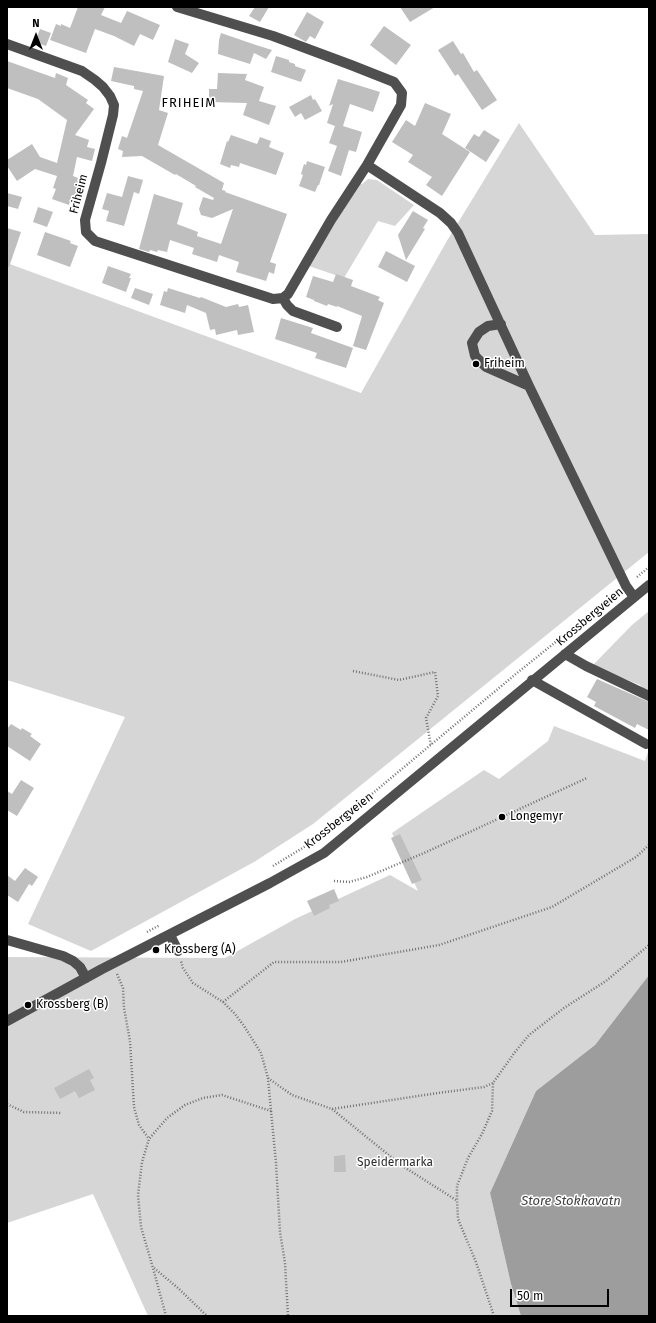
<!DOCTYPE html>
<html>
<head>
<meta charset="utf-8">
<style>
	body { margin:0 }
	#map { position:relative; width:656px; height:1323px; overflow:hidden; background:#fff; font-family:"Fira Sans",sans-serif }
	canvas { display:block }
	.frame { position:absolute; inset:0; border:8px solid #000; pointer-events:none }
	.north { position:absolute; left:16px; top:16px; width:40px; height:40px; -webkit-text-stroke:3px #fff; paint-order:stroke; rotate:0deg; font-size:11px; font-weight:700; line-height:16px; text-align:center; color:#000 }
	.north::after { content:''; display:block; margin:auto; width:14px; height:18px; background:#000; clip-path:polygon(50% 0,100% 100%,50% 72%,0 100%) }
	.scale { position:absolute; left:510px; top:1289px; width:99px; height:18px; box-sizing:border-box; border:2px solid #000; border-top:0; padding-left:5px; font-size:12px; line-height:14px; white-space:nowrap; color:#000; -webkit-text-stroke:3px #fff; paint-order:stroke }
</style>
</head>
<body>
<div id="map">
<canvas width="656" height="1323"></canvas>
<div class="frame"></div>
<div class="north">N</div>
<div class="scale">50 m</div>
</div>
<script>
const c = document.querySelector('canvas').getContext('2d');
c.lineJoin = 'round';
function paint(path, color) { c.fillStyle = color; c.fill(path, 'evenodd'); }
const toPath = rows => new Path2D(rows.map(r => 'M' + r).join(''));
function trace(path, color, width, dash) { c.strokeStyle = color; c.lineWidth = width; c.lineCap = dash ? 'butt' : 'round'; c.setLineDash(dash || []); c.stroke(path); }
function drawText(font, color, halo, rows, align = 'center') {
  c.font = font + ' "Fira Sans",sans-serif'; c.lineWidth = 3; c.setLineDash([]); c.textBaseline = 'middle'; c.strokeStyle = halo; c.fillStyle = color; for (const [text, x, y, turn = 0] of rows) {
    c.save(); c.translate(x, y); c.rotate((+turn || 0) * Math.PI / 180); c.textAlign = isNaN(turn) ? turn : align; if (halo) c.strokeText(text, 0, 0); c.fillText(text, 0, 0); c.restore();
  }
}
const green = toPath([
	[519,123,595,235,649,234,649,552,313,824,254,862,91,951,28,924,125,717,7,680,7,263,361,393,448,239],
	[368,179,377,180,414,205,395,226,378,221,344,278,309,266,359,183,362,184],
	[649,611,649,695,640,685,592,666,632,625],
	[554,726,645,761,649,749,649,975,595,1045,536,1091,490,1193,511,1284,521,1316,148,1316,93,1194,7,1223,7,957,225,958,295,919,390,875,418,891,392,833,484,770,499,779,548,741]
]);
const water = toPath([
	[649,975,649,1316,521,1316,511,1284,490,1193,536,1091,595,1045]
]);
const building = toPath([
	[78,7,105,7,101,15,121,23,127,11,160,25,153,40,140,34,134,46,114,36,95,29,86,53,50,40,56,24,61,26,61,24,70,28],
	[255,7,269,7,260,22,249,16],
	[400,7,435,7,410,22],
	[307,12,324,22,315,39,310,36,306,42,294,35],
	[384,26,411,45,396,65,370,45],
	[40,29,51,33,46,46,35,42],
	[221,33,256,45,272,50,266,59,254,53,250,64,218,54,219,40],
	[175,39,189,44,185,54,199,63,192,73,168,62],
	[453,41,461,54,463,53,474,72,477,70,497,100,482,110,458,74,455,76,438,50],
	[276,56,289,60,289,62,295,64,295,66,306,70,301,82,271,72],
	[7,61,55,78,56,73,68,78,66,85,88,100,86,103,94,109,75,135,89,140,87,147,95,149,92,161,77,157,73,176,78,178,77,181,80,182,76,196,72,195,69,205,52,199,56,189,53,188,57,176,35,169,17,181,7,166,7,160,32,144,40,157,57,163,67,120,38,99,7,88],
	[114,67,164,76,159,110,168,113,158,145,224,183,222,190,226,191,225,192,287,214,270,262,276,264,274,274,269,272,266,281,236,272,239,262,219,255,217,262,192,254,194,248,170,240,167,252,158,250,157,252,150,250,149,252,139,249,154,194,183,203,177,224,198,232,197,236,221,244,233,209,212,218,201,215,199,209,203,197,213,200,214,198,195,187,196,186,176,174,175,175,142,156,122,157,123,151,118,149,122,136,127,138,143,91,134,89,134,86,111,81],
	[218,73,247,74,245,80,264,87,259,101,276,106,269,125,243,115,247,103,209,102,209,89,217,89],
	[338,79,380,92,373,112,350,104,343,126,362,132,356,152,349,150,341,176,328,171,337,146,329,143,335,126,327,123,333,104,329,106],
	[311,95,313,100,315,99,322,111,305,120,301,113,295,117,289,107],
	[425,103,451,114,442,134,470,152,442,196,426,185,432,177,408,162,413,155,392,142,406,120,415,126],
	[484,130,500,140,486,162,465,148,474,134,479,137],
	[231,135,257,144,260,137,271,141,269,147,284,153,276,175,240,163,239,167,231,165,230,168,220,164,227,141,228,142],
	[307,161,325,167,319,185,318,185,315,192,299,186,303,175,301,174,304,164,306,165],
	[128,176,143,180,139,194,134,192,124,226,106,221,109,211,102,209,107,193,122,197],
	[7,193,22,197,18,209,7,206],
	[38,207,53,212,47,227,33,222],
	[413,211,428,220,423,228,425,229,406,260,398,235],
	[7,228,21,232,9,267,7,266],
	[45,232,71,241,70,243,78,246,70,267,37,255],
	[386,251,415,266,407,282,378,267],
	[108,266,131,274,129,278,131,278,126,292,102,283],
	[336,274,353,280,351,286,380,297,378,300,384,303,366,350,353,346,362,316,337,306,337,307,328,304,327,306,314,301,314,300,306,297,313,276,333,282],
	[135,288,153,294,149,305,131,298],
	[168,288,200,298,201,297,226,307,238,304,239,307,248,305,254,332,238,335,237,330,216,335,215,329,210,330,206,313,187,305,185,313,160,305,164,291,167,292],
	[281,318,313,328,311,333,353,348,346,368,315,358,317,353,275,339],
	[597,679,649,702,649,730,637,724,635,728,594,706,596,702,587,697],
	[11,724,21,730,22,728,32,734,30,736,41,744,30,761,7,746,7,729],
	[21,780,34,788,17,816,7,810,7,791,12,794],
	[400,834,422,880,412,884,391,838],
	[25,868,38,877,32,886,29,884,18,902,7,895,7,875,15,881],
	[334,889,339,901,329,905,330,908,314,916,307,901],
	[89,1069,94,1078,90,1080,95,1090,79,1098,75,1091,60,1099,54,1088],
	[345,1155,346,1172,334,1172,334,1156]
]);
const path = toPath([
	[637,577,649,567],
	[353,671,399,680,435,672,438,696,426,718,431,746],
	[273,866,319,838,517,673,618,592],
	[334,881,349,882,367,877,424,853,587,778],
	[147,932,160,925],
	[117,974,123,988,124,1008,130,1041,134,1107,139,1125,149,1139],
	[223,1002,274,962,341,962,439,945,552,907,636,857,649,845],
	[268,1078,292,1095,332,1109,438,1093,484,1087,493,1083],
	[7,1104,24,1112,62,1113],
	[332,1109,401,1165,456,1200],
	[271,1111,276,1163,280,1232,285,1263,288,1316],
	[154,1268,178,1288,207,1316],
	[166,1316,153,1268,141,1227,138,1195,142,1162,149,1139,167,1118,185,1105,203,1098,222,1095,271,1111,268,1078,261,1053,244,1026,235,1014,223,1002,193,983,183,968,181,961],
	[494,1316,476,1262,458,1219,457,1200,457,1186,468,1158,482,1134,492,1111,493,1083,515,1052,529,1035,564,1008,606,981,649,945]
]);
const minor = toPath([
	[7,44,82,71,95,80,103,87,110,96,114,105,113,115,101,163,85,220,86,232,95,241,273,299,283,298,288,294,331,220,367,165,401,105,402,93,394,82,351,65,273,36,177,7],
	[367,165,440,213,451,223,458,233,529,386,626,586,634,597],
	[283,298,287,305,293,311,337,327],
	[501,324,488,326,479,332,472,343,475,356,486,367,529,386],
	[565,654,586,666,649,696],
	[532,680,646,744],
	[170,935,178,951],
	[7,940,63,956,73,961,80,967,86,978],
	[7,1021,102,969,270,883,324,853,649,585]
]);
const markers = [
	[476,364,4,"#000"],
	[502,817,4,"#000"],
	[156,950,4,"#000"],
	[28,1005,4,"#000"]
];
const streetNames = [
	["Friheim",79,194,-75],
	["Krossbergveien",590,617,-40],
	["Krossbergveien",339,821,-38]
];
const poiNames = [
	["Friheim",484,364],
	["Longemyr",510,817],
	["Krossberg (A)",164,950],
	["Krossberg (B)",36,1005]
];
const parkNames = [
	["Speidermarka",395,1163]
];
const neighbourhoodNames = [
	["FRIHEIM",189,103]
];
const waterNames = [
	["Store Stokkavatn",571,1201]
];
paint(green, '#d6d6d6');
paint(water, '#9d9d9d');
paint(building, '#bfbfbf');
trace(path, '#717171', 2.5, [1, 2]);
trace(minor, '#4f4f4f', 10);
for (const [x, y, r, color] of markers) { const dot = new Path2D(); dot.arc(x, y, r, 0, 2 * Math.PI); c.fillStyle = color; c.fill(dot); trace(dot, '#fff', 1.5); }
drawText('12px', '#000', '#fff', streetNames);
drawText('12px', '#000', '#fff', poiNames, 'left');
drawText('12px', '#2d2d2d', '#fff', parkNames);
c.letterSpacing = '1px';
drawText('13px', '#000', '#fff', neighbourhoodNames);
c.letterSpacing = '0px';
drawText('italic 13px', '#3e3e3e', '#fff', waterNames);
</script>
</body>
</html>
